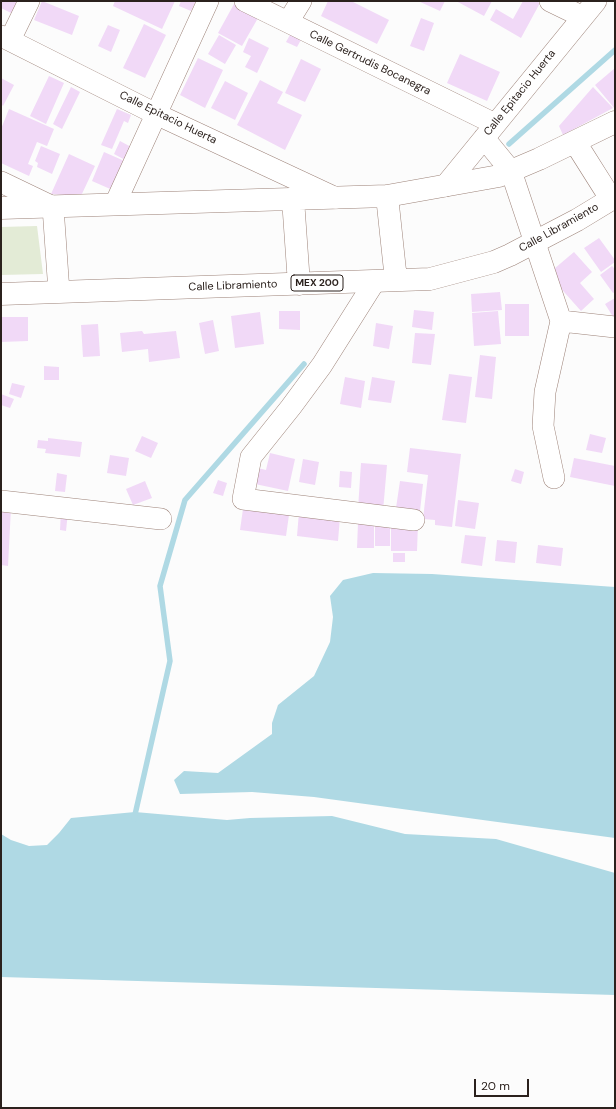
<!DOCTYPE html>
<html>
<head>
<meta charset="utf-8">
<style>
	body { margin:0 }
	#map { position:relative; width:616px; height:1109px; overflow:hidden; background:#fcfcfc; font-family:"DM Sans",sans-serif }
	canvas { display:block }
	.frame { position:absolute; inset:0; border:2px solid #2b211d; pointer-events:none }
	.scale { position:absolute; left:474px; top:1079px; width:55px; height:18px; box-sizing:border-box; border:2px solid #2b211d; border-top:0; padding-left:5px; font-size:12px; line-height:14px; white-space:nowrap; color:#2b211d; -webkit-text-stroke:3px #fff; paint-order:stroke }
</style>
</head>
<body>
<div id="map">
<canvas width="616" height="1109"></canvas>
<div class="frame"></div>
<div class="scale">20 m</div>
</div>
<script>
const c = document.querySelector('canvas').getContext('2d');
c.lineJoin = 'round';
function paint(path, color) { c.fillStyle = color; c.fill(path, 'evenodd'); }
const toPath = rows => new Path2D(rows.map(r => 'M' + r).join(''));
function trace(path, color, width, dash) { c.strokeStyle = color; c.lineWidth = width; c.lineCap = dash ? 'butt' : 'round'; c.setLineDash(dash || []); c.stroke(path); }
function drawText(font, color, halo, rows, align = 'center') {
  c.font = font + ' "DM Sans",sans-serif'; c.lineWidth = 3.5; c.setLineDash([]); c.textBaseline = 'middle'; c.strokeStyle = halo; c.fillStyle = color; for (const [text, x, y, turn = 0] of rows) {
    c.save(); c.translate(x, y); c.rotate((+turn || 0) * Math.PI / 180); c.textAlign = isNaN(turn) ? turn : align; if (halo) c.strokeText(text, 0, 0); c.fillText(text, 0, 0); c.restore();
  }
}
const green = toPath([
	[37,226,43,274,1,275,1,227]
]);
const water = toPath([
	[373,573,432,574,615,587,615,838,314,797,252,792,180,794,174,780,184,771,218,773,272,734,272,723,278,705,314,676,330,642,333,617,330,596,343,580],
	[135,812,227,820,250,818,332,816,405,834,496,839,615,873,615,995,1,977,1,834,11,840,29,846,47,845,59,833,71,818]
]);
const stream = toPath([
	[509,144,615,50],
	[134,819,170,661,160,586,185,500,304,364]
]);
const building = toPath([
	[1,1,21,1,15,15,1,8],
	[42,1,79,16,72,35,34,20],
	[115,1,175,1,162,29,113,6],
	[181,1,196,1,191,11,179,6],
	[328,1,351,1,389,20,377,44,321,16],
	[418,1,445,1,440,11],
	[456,1,492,1,484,16],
	[523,1,536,1,540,3,521,38,490,20,496,9,513,19],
	[234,4,258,18,242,46,218,33],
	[421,18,434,23,424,51,410,46],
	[144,24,166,35,145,78,123,68],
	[108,25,120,30,111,52,98,46],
	[291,33,302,38,297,47,286,42],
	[219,35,236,45,225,64,208,54],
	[249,38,269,48,257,73,245,67,251,56,243,52],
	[460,54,500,72,487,101,447,83],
	[198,58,223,70,205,108,180,95],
	[301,59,321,69,305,102,285,93],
	[615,68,615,109,595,85],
	[49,76,64,83,46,124,30,116],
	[1,78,14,85,3,106,1,104],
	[260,80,283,92,277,103,302,115,285,150,237,125],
	[225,81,248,93,235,120,211,108],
	[71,87,80,92,62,129,53,124],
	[593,87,613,108,563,135,559,126],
	[9,109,54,129,47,146,37,142,28,164,33,166,29,176,1,163,1,129],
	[117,109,131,115,128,123,124,121,112,149,101,145],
	[120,141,133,148,127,161,114,154],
	[41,146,60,154,52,174,37,167,38,163,35,161],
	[104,152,129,163,117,192,92,181],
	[69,154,95,166,81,196,51,194],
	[599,238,615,260,615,262,601,272,584,248],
	[574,252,592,272,580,283,594,299,581,311,548,274],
	[612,266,615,269,615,292,613,293,600,275],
	[500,292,502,310,472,312,471,294],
	[615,298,615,320,605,304],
	[505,304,529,304,529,336,505,336],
	[414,310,434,312,432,330,412,327],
	[279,311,300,311,300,330,279,329],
	[498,311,501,344,474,346,472,313],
	[260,312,264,344,235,348,231,316],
	[1,317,28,317,28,341,1,342],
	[213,320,219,351,205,354,199,323],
	[376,323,393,326,389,349,373,346],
	[98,324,100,356,83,357,81,325],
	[142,331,144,334,176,331,180,358,149,362,148,349,122,352,120,333],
	[415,333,435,334,431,365,412,363],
	[480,355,496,357,492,399,475,397],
	[44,366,59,367,59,380,44,380],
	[449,374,472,377,466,423,442,420],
	[345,377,365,381,361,408,340,404],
	[372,377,395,381,391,403,368,400],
	[12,383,25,386,21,398,9,394],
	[1,394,14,399,10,408,1,405],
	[590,434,606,438,602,453,586,450],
	[142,436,158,443,151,458,135,451],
	[48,438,82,442,80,457,45,453,46,449,37,448,38,440,48,441],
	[410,448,461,454,452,527,435,525,435,520,423,519,428,475,407,472],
	[270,453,295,459,288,491,255,484,258,468,266,470],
	[110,455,129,458,126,476,107,473],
	[574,458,615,466,615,486,570,477],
	[303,459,319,462,315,485,299,482],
	[361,463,387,465,383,511,358,509],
	[515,469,524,472,521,484,511,481],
	[340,471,352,472,351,488,339,487],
	[57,473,67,475,65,492,55,491],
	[218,480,227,483,223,496,213,493],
	[145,481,152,498,133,505,126,489],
	[400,481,423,484,420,511,396,508],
	[458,500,479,503,475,529,455,526],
	[1,507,11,508,8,566,1,565],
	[243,509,289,515,286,536,240,530],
	[61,511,68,512,66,531,60,530],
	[299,512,340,517,338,541,297,536],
	[358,523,374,523,374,548,357,548],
	[375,523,390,523,390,546,375,546],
	[391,524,418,524,417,551,391,551],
	[465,535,486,537,482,566,461,563],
	[497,540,517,542,515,563,495,561],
	[538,545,563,548,561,566,536,563],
	[393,553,405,553,405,562,393,562]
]);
const minor = toPath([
	[245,1,495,124],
	[550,1,583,17],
	[288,22,301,1],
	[1,36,156,114,336,198],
	[10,40,29,1],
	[484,138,511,171,561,321,615,327],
	[1,182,53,207,59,292],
	[445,186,596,1],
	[115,204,208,1],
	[375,281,322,365,291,407,251,457,243,499,414,520],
	[554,478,543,426,545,392,561,321],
	[1,501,161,519]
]);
const trunk = toPath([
	[575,142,611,199],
	[387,196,396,280],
	[293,199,299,284],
	[1,208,387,196,499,176,539,159,615,122],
	[1,294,430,279,494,262,510,255,577,220,615,197]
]);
const shields = [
	[317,283,52]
];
const shieldNames = [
	["MEX 200",317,283]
];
const streetNames = [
	["Calle Gertrudis Bocanegra",370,63,26],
	["Calle Epitacio Huerta",520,93,-51],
	["Calle Epitacio Huerta",168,118,26],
	["Calle Libramiento",559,228,-29],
	["Calle Libramiento",233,286,-2]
];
paint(green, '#e3ebd6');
paint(water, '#afd9e4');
trace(stream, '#afd9e4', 5.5);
paint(building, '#f1d9f7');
trace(minor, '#9d8379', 22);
trace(trunk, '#9d8379', 23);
trace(minor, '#fff', 21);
trace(trunk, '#fff', 22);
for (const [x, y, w] of shields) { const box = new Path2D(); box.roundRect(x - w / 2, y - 8, w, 16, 3); c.fillStyle = '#fff'; c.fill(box); trace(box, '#2b211d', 1); }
drawText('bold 10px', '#2b211d', null, shieldNames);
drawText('11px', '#2b211d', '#fff', streetNames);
</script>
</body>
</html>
